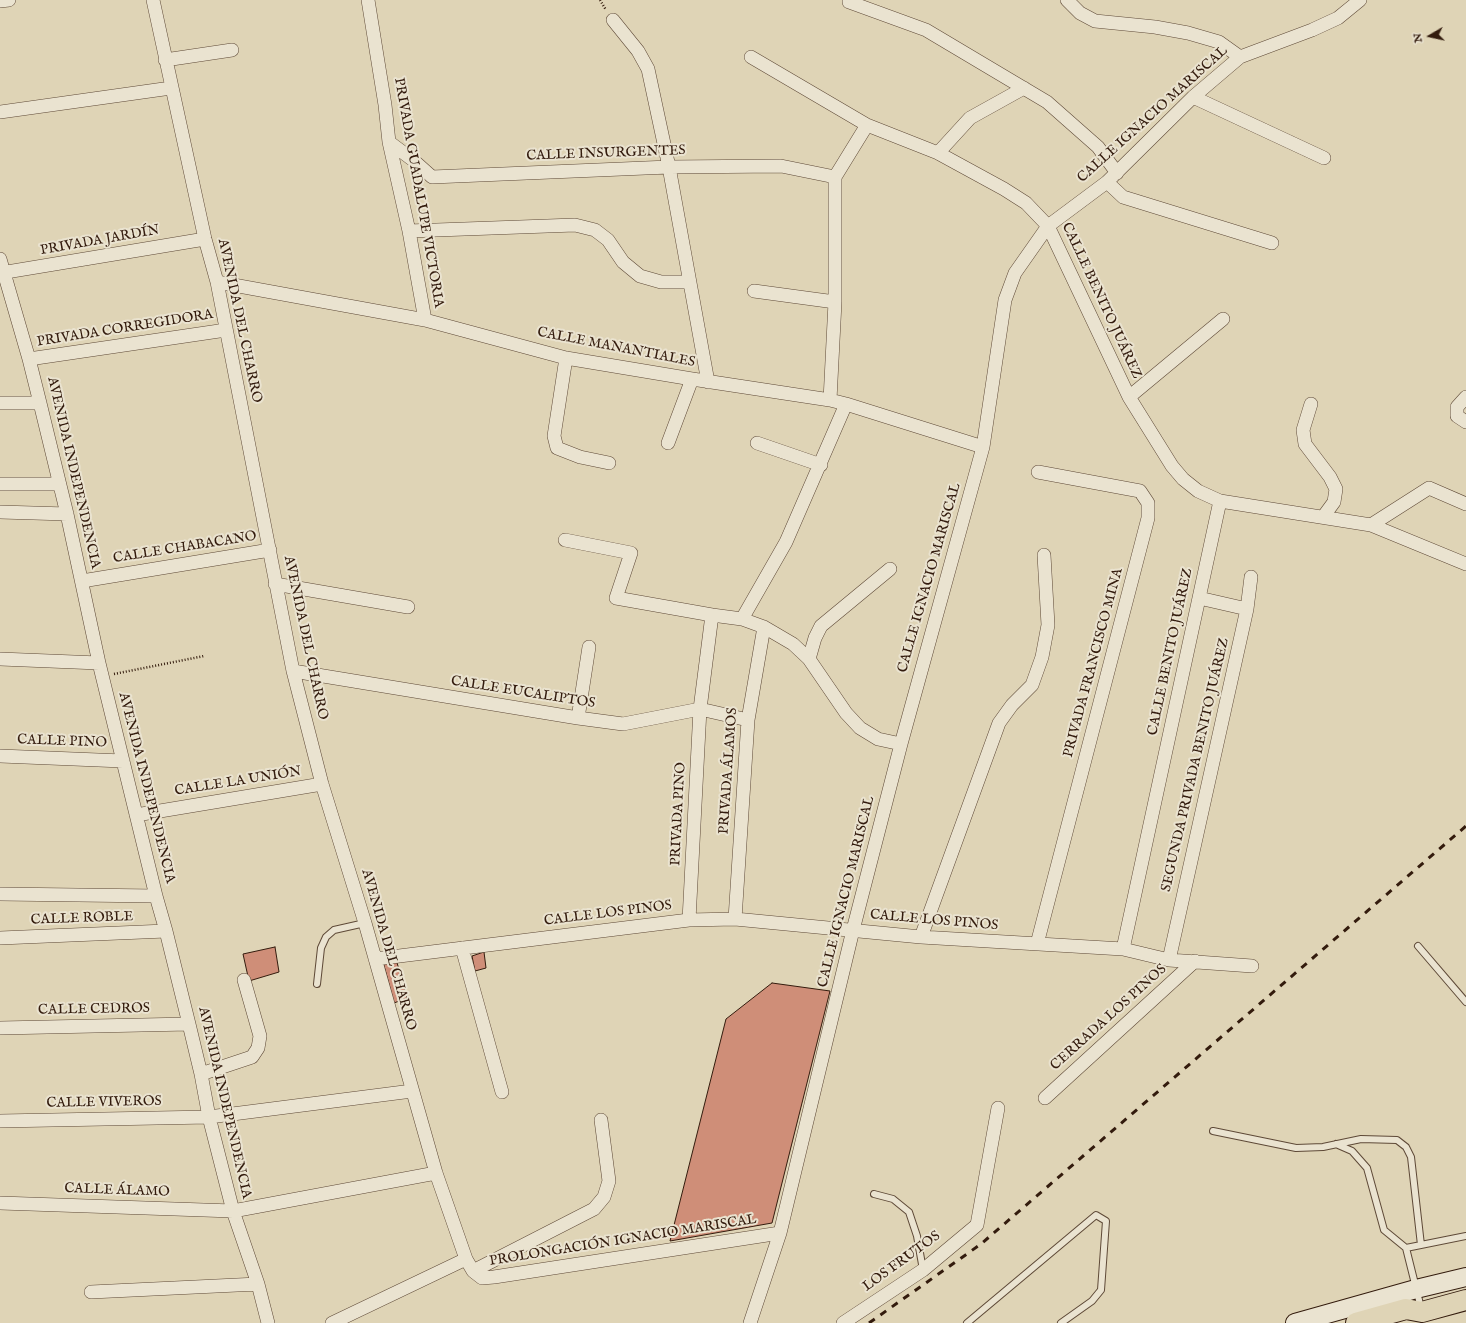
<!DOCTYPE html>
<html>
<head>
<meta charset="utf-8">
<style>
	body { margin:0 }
	#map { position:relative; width:1466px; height:1323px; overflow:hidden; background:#dfd4b6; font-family:"IM FELL English",serif }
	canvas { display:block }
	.north { position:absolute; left:1410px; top:16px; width:40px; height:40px; -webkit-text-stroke:3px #eae3d0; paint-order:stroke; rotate:261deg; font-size:11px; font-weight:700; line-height:16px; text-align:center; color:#331b0d }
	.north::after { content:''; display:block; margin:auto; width:14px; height:18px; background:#331b0d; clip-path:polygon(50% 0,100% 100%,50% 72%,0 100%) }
</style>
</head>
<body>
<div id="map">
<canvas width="1466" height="1323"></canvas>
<div class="north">N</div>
</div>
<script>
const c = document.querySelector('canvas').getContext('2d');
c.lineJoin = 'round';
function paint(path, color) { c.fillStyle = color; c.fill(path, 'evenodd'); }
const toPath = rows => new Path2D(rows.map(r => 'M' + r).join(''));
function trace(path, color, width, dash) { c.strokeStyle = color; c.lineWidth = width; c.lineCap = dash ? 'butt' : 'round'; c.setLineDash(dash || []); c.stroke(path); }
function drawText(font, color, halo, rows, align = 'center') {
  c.font = font + ' "IM FELL English",serif'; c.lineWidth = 4; c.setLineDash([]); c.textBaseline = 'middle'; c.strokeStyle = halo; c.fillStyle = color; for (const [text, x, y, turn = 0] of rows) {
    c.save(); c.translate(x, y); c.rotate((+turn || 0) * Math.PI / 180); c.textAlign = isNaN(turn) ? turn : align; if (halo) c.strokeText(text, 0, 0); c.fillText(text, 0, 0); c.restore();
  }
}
const building = toPath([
	[275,947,279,972,249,981,243,954,275,947],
	[484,952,486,968,475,971,472,956,484,952],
	[396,959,407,998,394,1003,383,962,396,959],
	[772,983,830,991,772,1223,670,1241,726,1019,772,983]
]);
const path = toPath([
	[600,0,606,10],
	[114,674,204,656]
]);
const service = toPath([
	[1418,946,1466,1002],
	[317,984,321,948,326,937,334,930,365,923],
	[1213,1131,1296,1148,1323,1147,1361,1139,1397,1140,1406,1147,1411,1157,1421,1245],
	[1336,1144,1352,1151,1367,1168,1384,1230,1406,1248,1466,1236],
	[874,1194,893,1199,909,1212,917,1236,923,1270],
	[1406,1248,1421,1308],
	[967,1323,1096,1215,1106,1221,1101,1290,1092,1301,1061,1323]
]);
const minor = toPath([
	[153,0,205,239,217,282,293,671,322,784,365,923,436,1173,466,1259,473,1271,482,1278,494,1277,780,1233],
	[368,0,385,105,389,142,409,231,425,320],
	[849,0,849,2,926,30,1047,102,1098,147,1117,173],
	[1067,0,1080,13,1095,21,1155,27,1188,33,1219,42,1240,57],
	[0,1,9,0],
	[613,20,638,51,648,69,669,167,708,382],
	[751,57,867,125,938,153,1004,189,1026,203,1048,226,1129,397,1172,466,1183,479,1198,491,1220,501,1371,525,1466,564],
	[165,60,232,50],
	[1193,97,1324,158],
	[0,112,171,88],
	[389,142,413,160,432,177,669,167,781,166,835,177],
	[938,153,970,118,1024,88],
	[1107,182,1123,197,1272,243],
	[409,231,575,225,595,230,608,240,623,262,640,276,661,282,689,282],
	[0,259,29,359,40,403,67,514,99,663,156,896,166,931,189,1024,201,1074,209,1117,233,1211,258,1284,268,1323],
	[0,273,205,239],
	[217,282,425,320,566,358,692,379,830,400,846,404,983,447],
	[754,291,835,302],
	[566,358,554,436,557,448,580,457,609,463],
	[29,359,226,330],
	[1129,397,1223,319],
	[1466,397,1457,407,1457,416,1466,422],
	[830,400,835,302,835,177,867,125],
	[0,403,40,403],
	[1311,404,1303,430,1305,444,1330,477,1336,489,1334,502,1323,517],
	[668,443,692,379],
	[757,443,821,465],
	[0,484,59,484],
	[0,512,67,514],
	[1371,525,1429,488,1466,504],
	[565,540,631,553,616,598,712,615,742,619,764,627,793,644,809,659,846,713,860,728,878,739,901,744],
	[82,581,270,550],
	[275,584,408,607],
	[1199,598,1247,609],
	[742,619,786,542,846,404],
	[0,659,99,663],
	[809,659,815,638,821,626,890,569],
	[293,671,578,718,623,724,700,709,748,720],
	[578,718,589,647],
	[0,756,123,761],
	[136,815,322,784],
	[0,894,156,896],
	[735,919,748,720,764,627],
	[689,920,700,709,712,615],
	[921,937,999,723,1012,705,1032,685,1042,657,1048,625,1044,555],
	[0,938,166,931],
	[1037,944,1148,518,1148,503,1140,491,1038,472],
	[462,948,502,1092],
	[1123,949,1220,501],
	[375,959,689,920,735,919,921,937,1123,949,1169,960,1252,966],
	[1169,960,1247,609,1251,577],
	[0,1028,189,1024],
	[201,1074,252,1057,258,1048,260,1036,244,980],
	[1045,1098,1195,961],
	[0,1121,209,1117,412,1091],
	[0,1203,233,1211,436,1173],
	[473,1271,594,1209,604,1197,609,1181,601,1120],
	[91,1292,258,1284],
	[332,1323,466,1259],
	[750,1323,780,1233,853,930,901,744,983,447,1005,300,1015,273,1048,226,1107,182,1193,97,1240,57,1312,30,1338,18,1360,0],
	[843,1323,923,1270,977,1225,998,1108]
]);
const secondary = toPath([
	[1295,1323,1416,1289,1466,1277]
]);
const primary = toPath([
	[1356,1323,1406,1309,1422,1312,1466,1300]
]);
const rail = toPath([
	[869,1323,981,1244,1466,826]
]);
const streetNames = [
	["CALLE IGNACIO MARISCAL",1153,115,-42],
	["CALLE INSURGENTES",606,154,-2],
	["PRIVADA GUADALUPE VICTORIA",418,193,80],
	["PRIVADA JARDÍN",100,241,-10],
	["CALLE BENITO JUÁREZ",1101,301,65],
	["AVENIDA DEL CHARRO",239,321,78],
	["PRIVADA CORREGIDORA",125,329,-9],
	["CALLE MANANTIALES",616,348,11],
	["AVENIDA INDEPENDENCIA",73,473,77],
	["CALLE CHABACANO",185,548,-9],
	["CALLE IGNACIO MARISCAL",930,578,-74],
	["AVENIDA DEL CHARRO",305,638,78],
	["CALLE BENITO JUÁREZ",1171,652,-78],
	["PRIVADA FRANCISCO MINA",1094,663,-75],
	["CALLE EUCALIPTOS",523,693,9],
	["CALLE PINO",62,742,2],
	["SEGUNDA PRIVADA BENITO JUÁREZ",1196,765,-77],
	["PRIVADA ÁLAMOS",729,771,-86],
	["CALLE LA UNIÓN",238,782,-9],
	["AVENIDA INDEPENDENCIA",146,788,76],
	["PRIVADA PINO",679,814,-87],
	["CALLE IGNACIO MARISCAL",847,892,-76],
	["CALLE LOS PINOS",608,914,-7],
	["CALLE ROBLE",82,919,-2],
	["CALLE LOS PINOS",934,921,5],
	["AVENIDA DEL CHARRO",388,950,74],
	["CALLE CEDROS",94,1010,-1],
	["CERRADA LOS PINOS",1109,1018,-42],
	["CALLE VIVEROS",104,1103,-1],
	["AVENIDA INDEPENDENCIA",224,1103,77],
	["CALLE ÁLAMO",117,1191,2],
	["PROLONGACIÓN IGNACIO MARISCAL",623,1241,-9],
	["LOS FRUTOS",902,1262,-36]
];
paint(building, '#cf8e78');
trace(building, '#331b0d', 1);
trace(service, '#5e4937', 8);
trace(minor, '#5e4937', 14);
trace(secondary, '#331b0d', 20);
trace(primary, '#331b0d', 22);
trace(path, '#331b0d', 2.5, [1, 2]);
trace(service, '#eae3d0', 6);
trace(minor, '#eae3d0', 13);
trace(secondary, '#eae3d0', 18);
trace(primary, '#dfd4b6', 20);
trace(rail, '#331b0d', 3, [7, 7]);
drawText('14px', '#331b0d', '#eae3d0', streetNames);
</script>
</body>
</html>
